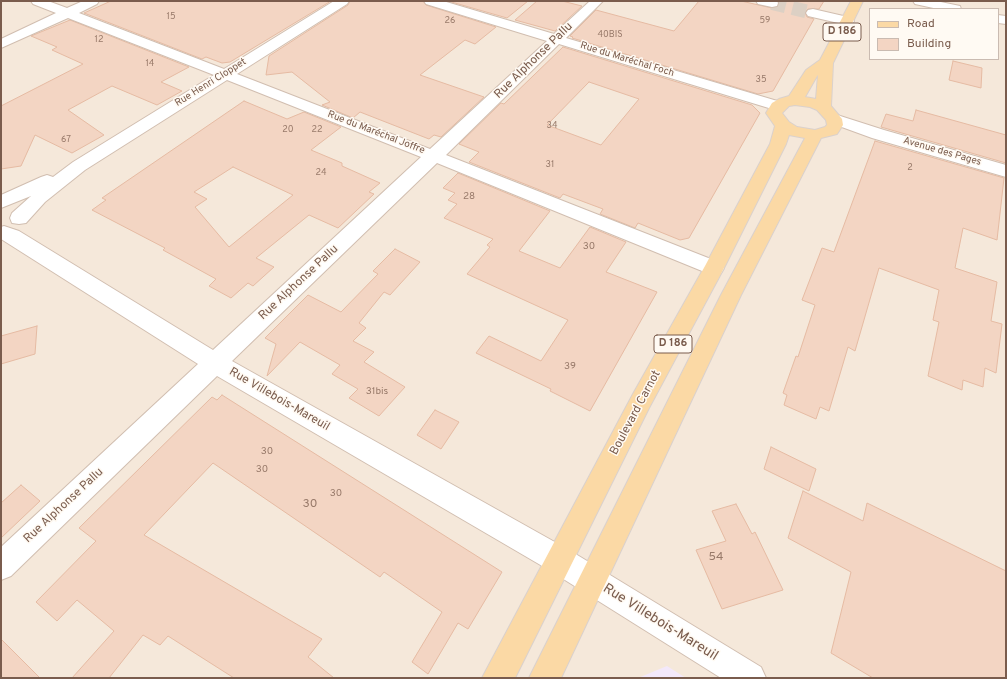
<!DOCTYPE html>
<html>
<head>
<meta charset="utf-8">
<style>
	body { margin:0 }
	#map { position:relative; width:1007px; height:679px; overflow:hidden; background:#fdf6ec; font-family:Overpass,sans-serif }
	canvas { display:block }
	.frame { position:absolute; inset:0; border:2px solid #7a5c4d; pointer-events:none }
	.legend { position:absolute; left:869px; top:8px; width:130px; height:52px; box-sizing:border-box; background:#fffaf3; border:1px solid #cabbb1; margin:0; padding:5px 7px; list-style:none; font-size:12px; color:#7a5c4d }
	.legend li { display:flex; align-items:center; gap:8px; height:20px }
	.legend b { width:20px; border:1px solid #cabbb1 }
</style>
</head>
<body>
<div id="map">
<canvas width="1007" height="679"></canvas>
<div class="frame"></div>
<ul class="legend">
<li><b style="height:5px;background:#fbd9a5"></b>Road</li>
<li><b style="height:11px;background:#f3d5c3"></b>Building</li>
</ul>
</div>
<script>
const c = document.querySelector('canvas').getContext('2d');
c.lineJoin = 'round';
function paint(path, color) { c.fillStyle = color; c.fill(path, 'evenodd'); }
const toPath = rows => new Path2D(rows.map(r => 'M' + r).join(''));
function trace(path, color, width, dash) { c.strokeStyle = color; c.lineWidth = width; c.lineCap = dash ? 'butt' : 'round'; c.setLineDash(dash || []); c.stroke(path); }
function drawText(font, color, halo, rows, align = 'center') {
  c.font = font + ' Overpass,sans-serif'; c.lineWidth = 3; c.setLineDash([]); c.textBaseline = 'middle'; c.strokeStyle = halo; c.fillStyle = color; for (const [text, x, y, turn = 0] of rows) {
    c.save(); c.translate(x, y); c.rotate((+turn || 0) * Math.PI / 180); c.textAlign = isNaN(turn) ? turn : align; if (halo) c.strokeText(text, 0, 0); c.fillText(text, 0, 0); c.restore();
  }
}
const residential = toPath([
	[1,1,1006,1,1006,678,1,678],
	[870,9,998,9,998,59,870,59]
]);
const education = toPath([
	[667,666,686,678,638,678]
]);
const building = toPath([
	[111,1,331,1,230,62,222,63,206,57,202,59,84,13,111,1],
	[350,1,423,1,426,5,496,27,475,44,465,40,420,75,484,97,441,137,434,135,429,139,360,112,353,118,322,105,330,102,292,72,266,75,269,56,348,5,350,1],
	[448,1,528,1,507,18,448,1],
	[537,1,562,1,582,6,555,31,515,20,537,1],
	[699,1,741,1,772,8,778,6,779,1,824,1,819,9,808,9,805,12,807,17,814,19,773,91,758,94,572,38,573,37,570,36,596,10,674,31,699,1],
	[70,20,189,67,161,82,182,91,157,105,112,86,68,110,104,135,72,153,35,135,21,166,1,169,1,106,83,64,52,50,57,47,31,36,70,20],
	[563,47,752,105,760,113,689,238,680,240,638,223,635,228,600,214,603,209,563,194,560,198,469,162,479,152,459,144,501,103,504,104,563,47],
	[589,82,639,99,601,145,547,125,589,82],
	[953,61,982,68,981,88,949,80,953,61],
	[244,101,287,119,304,112,341,127,311,150,342,163,342,166,380,183,369,192,374,194,338,228,309,215,256,258,274,267,253,286,248,283,231,298,209,286,216,279,163,250,165,248,92,210,106,200,102,198,244,101],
	[233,167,293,195,229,247,195,207,207,199,194,192,233,167],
	[916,110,1006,135,1006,163,881,127,886,114,913,121,916,110],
	[875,141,1004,178,997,240,963,228,955,268,997,282,991,321,1002,324,996,373,985,368,983,387,963,380,962,390,928,376,939,322,933,320,939,290,879,268,855,351,848,347,829,411,820,407,816,419,784,405,787,395,783,393,796,356,798,357,815,305,802,300,822,248,834,252,875,141],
	[458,173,550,211,519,251,560,268,590,227,626,242,606,272,657,292,590,411,550,391,551,389,476,353,489,336,541,361,568,320,467,274,490,247,487,245,493,239,444,218,457,204,448,200,455,193,443,188,458,173],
	[395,249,420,262,390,295,384,292,359,323,366,328,353,341,374,352,364,362,405,387,379,416,349,398,358,389,332,374,340,365,300,342,267,376,276,344,265,338,308,295,341,312,378,274,373,271,395,249],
	[37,326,35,354,1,364,1,336,37,326],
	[222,395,502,572,468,629,458,623,428,674,412,662,442,612,384,572,380,577,213,463,144,535,322,639,308,657,334,678,234,678,168,636,160,645,143,635,109,678,72,678,114,631,77,600,57,621,36,602,96,541,79,528,212,397,217,400,222,395],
	[435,410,459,422,441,449,417,435,435,410],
	[771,447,816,469,809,491,764,469,771,447],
	[21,485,40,501,1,538,1,503,21,485],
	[803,491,863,521,867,503,1006,571,1006,678,873,678,831,653,851,572,788,538,803,491],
	[736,504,752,534,755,532,783,590,722,609,696,550,726,541,712,511,736,504],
	[1,639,40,678,1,678,1,639]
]);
const minorTunnel = toPath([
	[772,3,813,13]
]);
const minor = toPath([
	[31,1,48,1,67,8,83,1,99,1,97,4,79,13,224,69,334,1,349,1,347,4,237,74,430,149,547,41,426,4,424,1,443,1,554,34,590,1,603,1,566,38,784,103,786,106,784,109,778,111,772,109,559,44,446,155,721,263,724,268,721,273,714,275,707,273,437,163,232,361,569,550,761,667,766,678,721,678,549,570,217,376,11,576,1,580,1,547,198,364,1,239,1,227,4,226,19,231,213,350,421,157,227,80,85,170,45,202,26,223,19,224,12,223,10,218,12,213,31,196,1,208,1,195,41,177,47,175,53,177,73,162,214,75,68,18,1,48,1,39,56,13,33,4,31,1],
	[756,1,777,1,778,3,777,6,772,7,758,4,756,1],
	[913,1,936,1,960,6,961,9,938,9,915,4,913,1],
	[813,9,852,18,854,21,852,24,847,25,808,16,806,13,808,10,813,9],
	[998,15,1006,16,1006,24,998,23,998,15],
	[834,114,884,130,1006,165,1006,177,872,138,828,122,826,119,828,116,834,114]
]);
const major = toPath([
	[851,1,863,1,833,63,831,106,842,119,843,125,837,134,821,138,741,295,561,678,529,678,721,295,805,138,789,135,786,144,724,268,649,408,515,678,482,678,633,394,705,266,770,144,775,126,766,113,772,103,779,99,789,96,806,70,820,60,851,1],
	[818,75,816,99,805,97,817,76,818,75],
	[795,105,810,107,817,110,826,120,827,125,825,127,815,130,797,127,789,122,782,113,789,106,795,105]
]);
const farNumbernames = [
	["15",171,17],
	["26",450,21],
	["59",765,21],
	["40BIS",610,35],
	["12",99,40],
	["14",150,64],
	["35",761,80],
	["34",552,126],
	["20",288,130],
	["22",317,130],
	["67",66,140],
	["31",550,165],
	["2",910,168],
	["24",321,173]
];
const farStreetnames = [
	["Rue du Maréchal Foch",627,60,17],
	["Rue Henri Cloppet",211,83,-32],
	["Rue du Maréchal Joffre",376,133,21],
	["Avenue des Pages",942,152,16]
];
const numberNames = [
	["28",469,197],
	["30",589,247],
	["39",570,367],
	["31bis",377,392],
	["30",267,452],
	["30",262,470],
	["30",336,494]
];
const shields = [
	[842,32,38],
	[673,344,38]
];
const shieldNames = [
	["D 186",842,32],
	["D 186",673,344]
];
const streetNames = [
	["Rue Alphonse Pallu",534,61,-44],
	["Rue Alphonse Pallu",299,283,-43],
	["Rue Villebois-Mareuil",279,400,30],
	["Boulevard Carnot",636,413,-62],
	["Rue Alphonse Pallu",64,506,-43]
];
const nearNumbernames = [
	["30",310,505],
	["54",716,558]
];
const nearStreetnames = [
	["Rue Villebois-Mareuil",660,623,32]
];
paint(residential, '#f5e8da');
paint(education, '#f3e8fa');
paint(building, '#f3d5c3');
trace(building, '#e6bba3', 1);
trace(minorTunnel, '#dcd0c4', 14, [14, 7]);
trace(minor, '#d1beb0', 2);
trace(major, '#dad1cd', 2);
paint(minor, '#fff');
paint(major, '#fbd9a5');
drawText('9px', '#987a6a', null, farNumbernames);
drawText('10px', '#7a5c4d', '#fffaf3', farStreetnames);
drawText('10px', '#987a6a', null, numberNames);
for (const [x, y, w] of shields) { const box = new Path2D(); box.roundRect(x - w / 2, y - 9, w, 18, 3); c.fillStyle = '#fffaf3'; c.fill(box); trace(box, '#7a5c4d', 1); }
drawText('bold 11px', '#7a5c4d', null, shieldNames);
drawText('12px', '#7a5c4d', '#fffaf3', streetNames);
drawText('12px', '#987a6a', null, nearNumbernames);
drawText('14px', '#7a5c4d', '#fffaf3', nearStreetnames);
</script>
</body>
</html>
